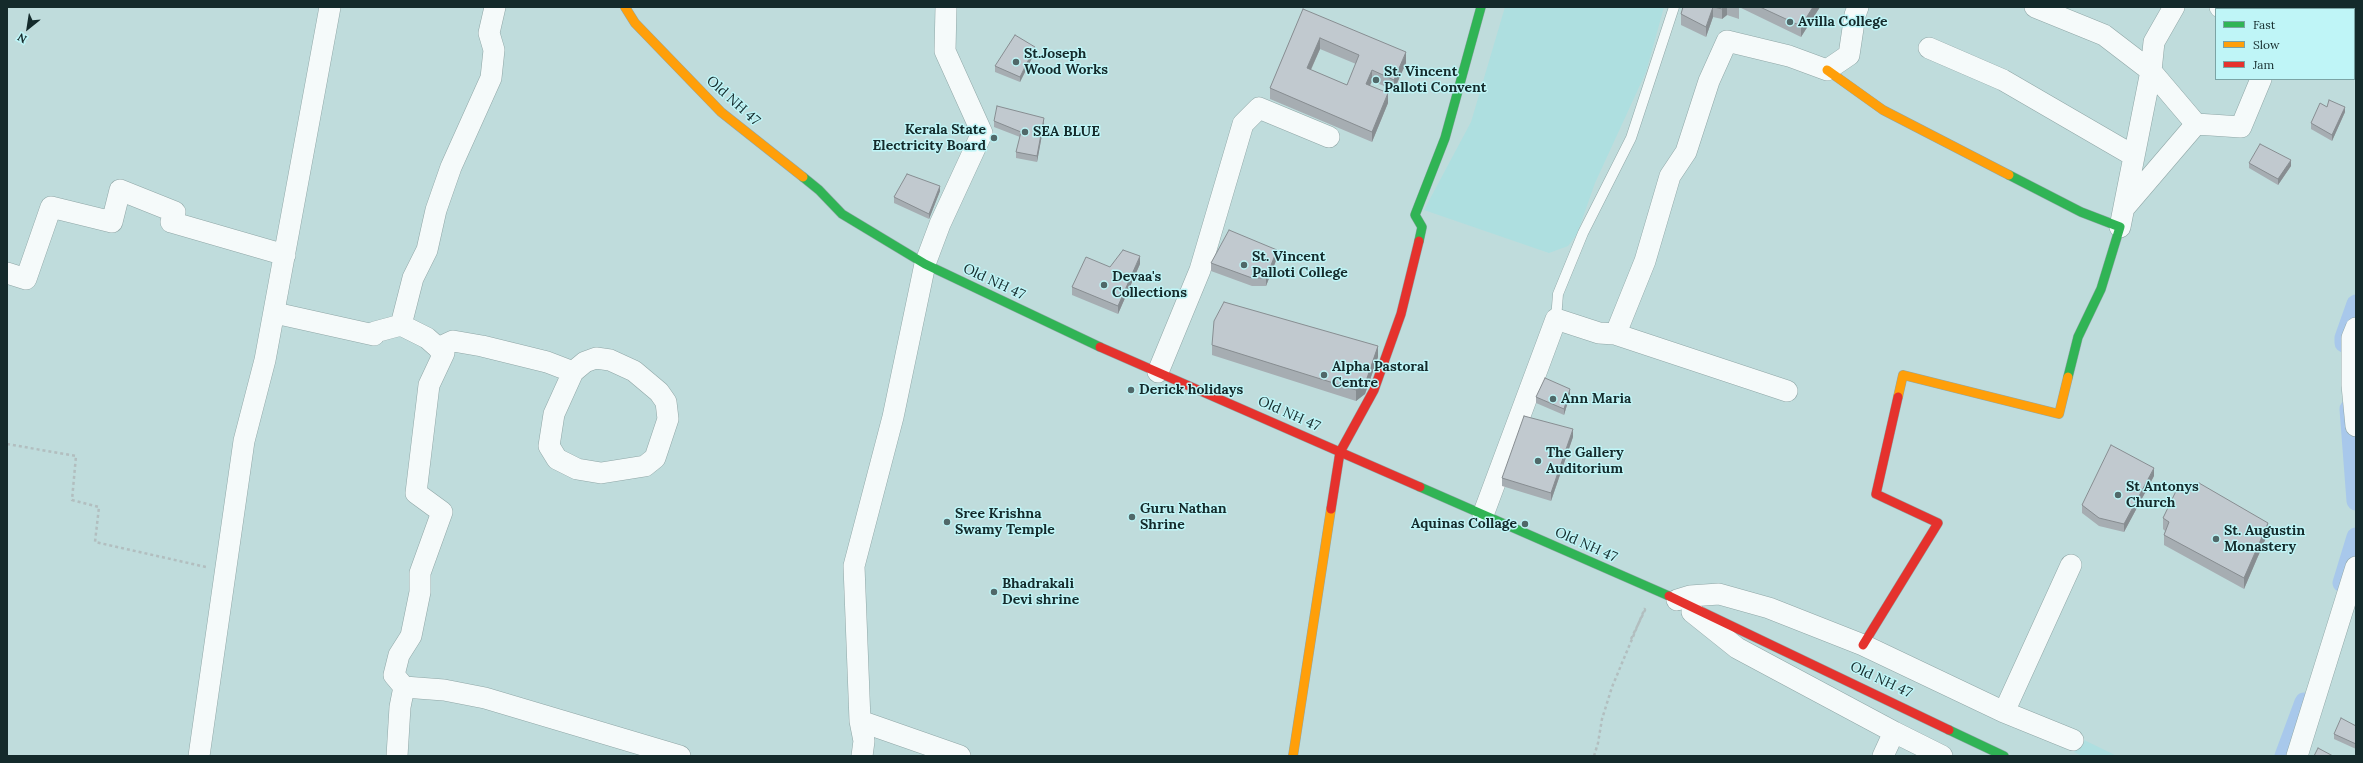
<!DOCTYPE html>
<html>
<head>
<meta charset="utf-8">
<style>
	body { margin:0 }
	#map { position:relative; width:2363px; height:763px; overflow:hidden; background:#bfdcdc; font-family:Lora,serif }
	canvas { display:block }
	.frame { position:absolute; inset:0; border:8px solid #142a2b; pointer-events:none }
	.legend { position:absolute; left:2215px; top:8px; width:140px; height:72px; box-sizing:border-box; background:#bff5f7; border:1px solid #7ba4a5; margin:0; padding:5px 7px; list-style:none; font-size:12px; color:#142a2b }
	.legend li { display:flex; align-items:center; gap:8px; height:20px }
	.legend b { width:20px; border:1px solid #7ba4a5 }
	.north { position:absolute; left:8px; top:8px; width:40px; height:40px; -webkit-text-stroke:3px #bff5f7; paint-order:stroke; rotate:210deg; font-size:11px; font-weight:700; line-height:16px; text-align:center; color:#142a2b }
	.north::after { content:''; display:block; margin:auto; width:14px; height:18px; background:#142a2b; clip-path:polygon(50% 0,100% 100%,50% 72%,0 100%) }
</style>
</head>
<body>
<div id="map">
<canvas width="2363" height="763"></canvas>
<div class="frame"></div>
<ul class="legend">
<li><b style="height:5px;background:#30b455"></b>Fast</li>
<li><b style="height:5px;background:#ff9f0a"></b>Slow</li>
<li><b style="height:5px;background:#e5322d"></b>Jam</li>
</ul>
<div class="north">N</div>
</div>
<script>
const c = document.querySelector('canvas').getContext('2d');
c.lineJoin = 'round';
function paint(path, color) { c.fillStyle = color; c.fill(path, 'evenodd'); }
const toPath = rows => new Path2D(rows.map(r => 'M' + r).join(''));
function trace(path, color, width, dash) { c.strokeStyle = color; c.lineWidth = width; c.lineCap = dash ? 'butt' : 'round'; c.setLineDash(dash || []); c.stroke(path); }
function drawText(font, color, halo, rows, align = 'center') {
  c.font = font + ' Lora,serif'; c.lineWidth = 3; c.setLineDash([]); c.textBaseline = 'middle'; c.strokeStyle = halo; c.fillStyle = color; for (const [text, x, y, turn = 0] of rows) {
    c.save(); c.translate(x, y); c.rotate((+turn || 0) * Math.PI / 180); c.textAlign = isNaN(turn) ? turn : align; if (halo) c.strokeText(text, 0, 0); c.fillText(text, 0, 0); c.restore();
  }
}
const built = toPath([
	[1505,7,1664,7,1646,72,1595,183,1577,234,1568,246,1549,253,1424,210,1471,122],
	[2082,739,2117,756,2082,756,2074,752]
]);
const canal = toPath([
	[2344,343,2344,338,2356,304],
	[2349,409,2356,501],
	[2342,583,2356,537],
	[2284,756,2304,702]
]);
const path = toPath([
	[7,444,76,456,72,500,99,507,95,542,206,567],
	[1631,639,1646,608],
	[1594,756,1598,743,1602,719,1612,687,1645,608]
]);
const lane = toPath([
	[1556,319,1558,294,1583,233,1631,138,1674,7]
]);
const street = toPath([
	[2035,7,2104,35,2151,71,2196,124,2241,127,2261,79],
	[2220,7,2225,9],
	[2291,9,2292,7],
	[1929,48,2003,80,2134,156],
	[2125,207,2196,124],
	[2120,227,2151,71,2154,42,2174,7],
	[7,273,26,279,51,207,112,222,120,190,175,212,171,222,285,255],
	[275,313,374,335,375,332,401,325],
	[2356,328,2352,338,2352,385,2356,426],
	[1615,334,1787,391],
	[438,348,453,341,482,346,547,362,573,372,585,362,596,358,610,360,634,371,659,392,666,402,668,419,655,458,645,466,601,473,577,469,557,459,549,446,554,414,573,372],
	[1158,372,1200,270,1243,124,1259,108,1329,137],
	[1483,515,1556,319,1599,333,1615,334,1618,328,1645,261,1670,176,1686,152,1709,81,1727,41,1789,56,1827,70,1849,55,1855,15,1858,7],
	[1677,600,1690,596,1719,594,1769,608,1863,645,2004,712,2073,740],
	[1692,612,1737,648,1894,732,1883,756],
	[404,687,394,675,399,655,411,636,420,592,420,573,442,512,416,493,429,385,444,353,427,338,401,325,413,278,427,250,436,210,451,167,491,78,494,50,489,33,495,7],
	[2004,712,2071,565],
	[860,721,960,756],
	[1894,732,1942,756],
	[199,756,244,441,265,360,330,7],
	[397,756,400,707,404,687,444,690,485,698,680,756],
	[862,756,864,741,860,721,854,566,893,417,925,264,940,224,982,133,945,51,946,7],
	[2297,756,2356,567]
]);
const fast = toPath([
	[2009,175,2081,212,2120,227,2101,289,2078,337,2068,377],
	[803,177,819,190,842,214,925,264,1100,347],
	[1419,241,1422,227,1415,215,1445,138,1481,7],
	[1420,487,1669,596],
	[1949,730,2004,756]
]);
const slow = toPath([
	[625,7,635,23,721,112,803,177],
	[1827,70,1883,110,2009,175],
	[1898,397,1903,375,2059,414,2068,377],
	[1293,756,1331,509]
]);
const jam = toPath([
	[1100,347,1420,487],
	[1331,509,1340,452,1374,390,1401,314,1419,241],
	[1669,596,1949,730],
	[1863,645,1938,523,1876,494,1898,397]
]);
const wall = toPath([
	[1683,7,1820,7,1801,37,1739,7,1739,19,1727,15,1722,19,1713,17,1706,37,1681,25,1681,14],
	[1303,9,1406,63,1394,90,1372,81,1370,85,1388,103,1372,142,1270,99,1270,88],
	[1320,49,1356,64,1347,85,1311,70],
	[1035,52,1020,82,995,72,995,66],
	[2327,107,2345,112,2332,141,2311,129,2311,123],
	[994,121,1044,124,1037,162,1016,158,1016,152,1020,137,994,127],
	[2249,163,2291,166,2278,185,2249,168],
	[940,191,929,219,894,203,894,197],
	[1277,258,1266,286,1252,286,1211,271,1211,263],
	[1140,264,1118,314,1072,295,1072,287],
	[1212,345,1378,357,1365,394,1356,401,1212,355],
	[1570,395,1564,415,1536,403,1536,397],
	[1573,437,1551,501,1502,486,1502,478],
	[2154,476,2124,532,2099,526,2082,513,2082,505],
	[2190,491,2268,533,2244,589,2164,545,2164,535,2165,531,2163,529,2163,518],
	[2356,726,2356,749,2334,739,2334,734]
]);
const shadedWall = toPath([
	[1713,7,1713,17,1706,37,1706,27],
	[1724,7,1727,7,1727,15,1722,19,1722,9],
	[1813,7,1820,7,1801,37,1801,26],
	[1320,38,1320,49,1307,78,1307,68],
	[1035,47,1035,52,1020,82,1020,77],
	[1406,52,1406,63,1394,90,1394,80],
	[1372,70,1372,81,1366,94,1366,84],
	[1388,93,1388,103,1372,142,1372,132],
	[2345,107,2345,112,2332,141,2332,135],
	[1044,118,1044,124,1037,162,1037,156],
	[2291,160,2291,166,2278,185,2278,179],
	[940,186,940,191,929,219,929,214],
	[1277,250,1277,258,1266,286,1266,278],
	[1140,256,1140,264,1118,314,1118,306],
	[1378,346,1378,357,1365,394,1356,401,1356,390],
	[1570,389,1570,395,1564,415,1564,409],
	[1573,429,1573,437,1551,501,1551,493],
	[2154,468,2154,476,2124,532,2124,524],
	[2268,523,2268,533,2244,589,2244,578]
]);
const building = toPath([
	[1683,7,1713,7,1706,27,1681,14,1683,7],
	[1714,7,1724,7,1722,9,1714,7],
	[1760,7,1813,7,1801,26,1760,7],
	[1303,9,1406,52,1394,80,1372,70,1366,84,1388,93,1372,132,1270,88,1303,9],
	[1320,38,1359,55,1347,85,1307,68,1320,38],
	[1015,35,1035,47,1020,77,995,66,1015,35],
	[2329,100,2345,107,2332,135,2311,123,2320,103,2327,107,2329,100],
	[997,106,1044,118,1037,156,1016,152,1021,132,994,121,997,106],
	[2260,144,2291,160,2278,179,2249,163,2260,144],
	[907,174,940,186,929,214,894,197,907,174],
	[1229,230,1277,250,1266,278,1252,278,1211,263,1229,230],
	[1123,250,1140,256,1118,306,1072,287,1086,257,1110,267,1123,250],
	[1224,302,1378,346,1365,384,1356,390,1212,345,1214,321,1224,302],
	[1545,378,1570,389,1564,409,1536,397,1545,378],
	[1524,416,1573,429,1551,493,1502,478,1524,416],
	[2111,445,2154,468,2124,524,2099,518,2082,505,2111,445],
	[2199,483,2268,523,2244,578,2164,535,2169,522,2163,518,2177,489,2190,491,2199,483],
	[2341,718,2356,726,2356,744,2334,734,2341,718],
	[2318,748,2333,756,2314,756,2318,748]
]);
const markers = [
	[1790,22,4,"#506869"],
	[1016,62,4,"#506869"],
	[1376,80,4,"#506869"],
	[1025,132,4,"#506869"],
	[994,138,4,"#506869"],
	[1244,265,4,"#506869"],
	[1104,285,4,"#506869"],
	[1324,375,4,"#506869"],
	[1131,390,4,"#506869"],
	[1553,399,4,"#506869"],
	[1538,461,4,"#506869"],
	[2118,495,4,"#506869"],
	[1132,517,4,"#506869"],
	[947,522,4,"#506869"],
	[1525,524,4,"#506869"],
	[2216,539,4,"#506869"],
	[994,592,4,"#506869"]
];
const poiNames = [
	["Avilla College",1798,22],
	["St.Joseph",1024,54],
	["Wood Works",1024,70],
	["St. Vincent",1384,72],
	["Palloti Convent",1384,88],
	["Kerala State",986,130,"right"],
	["Electricity Board",986,146,"right"],
	["SEA BLUE",1033,132],
	["St. Vincent",1252,257],
	["Palloti College",1252,273],
	["Devaa's",1112,277],
	["Collections",1112,293],
	["Alpha Pastoral",1332,367],
	["Centre",1332,383],
	["Derick holidays",1139,390],
	["Ann Maria",1561,399],
	["The Gallery",1546,453],
	["Auditorium",1546,469],
	["St Antonys",2126,487],
	["Church",2126,503],
	["Guru Nathan",1140,509],
	["Shrine",1140,525],
	["Sree Krishna",955,514],
	["Swamy Temple",955,530],
	["Aquinas Collage",1517,524,"right"],
	["St. Augustin",2224,531],
	["Monastery",2224,547],
	["Bhadrakali",1002,584],
	["Devi shrine",1002,600]
];
const streetNames = [
	["Old NH 47",733,101,42],
	["Old NH 47",994,282,25],
	["Old NH 47",1289,414,24],
	["Old NH 47",1586,545,24],
	["Old NH 47",1881,680,25]
];
paint(built, '#aedfe0');
trace(canal, '#a8c8eb', 19);
trace(lane, '#8fa6a6', 11);
trace(street, '#8fa6a6', 22);
trace(fast, '#8fa6a6', 10);
trace(slow, '#8fa6a6', 10);
trace(jam, '#8fa6a6', 10);
trace(path, '#b2bebf', 2.5, [3, 3]);
trace(lane, '#f5fafa', 10);
trace(street, '#f5fafa', 21);
trace(fast, '#30b455', 9);
trace(slow, '#ff9f0a', 9);
trace(jam, '#e5322d', 9);
paint(wall, '#a6adb2');
paint(shadedWall, '#878d91');
paint(building, '#c1c9cf');
trace(building, '#878d91', 1);
for (const [x, y, r, color] of markers) { const dot = new Path2D(); dot.arc(x, y, r, 0, 2 * Math.PI); c.fillStyle = color; c.fill(dot); trace(dot, '#bff5f7', 1.5); }
drawText('bold 14px', '#142a2b', '#bff5f7', poiNames, 'left');
drawText('14px', '#142a2b', '#bff5f7', streetNames);
</script>
</body>
</html>
